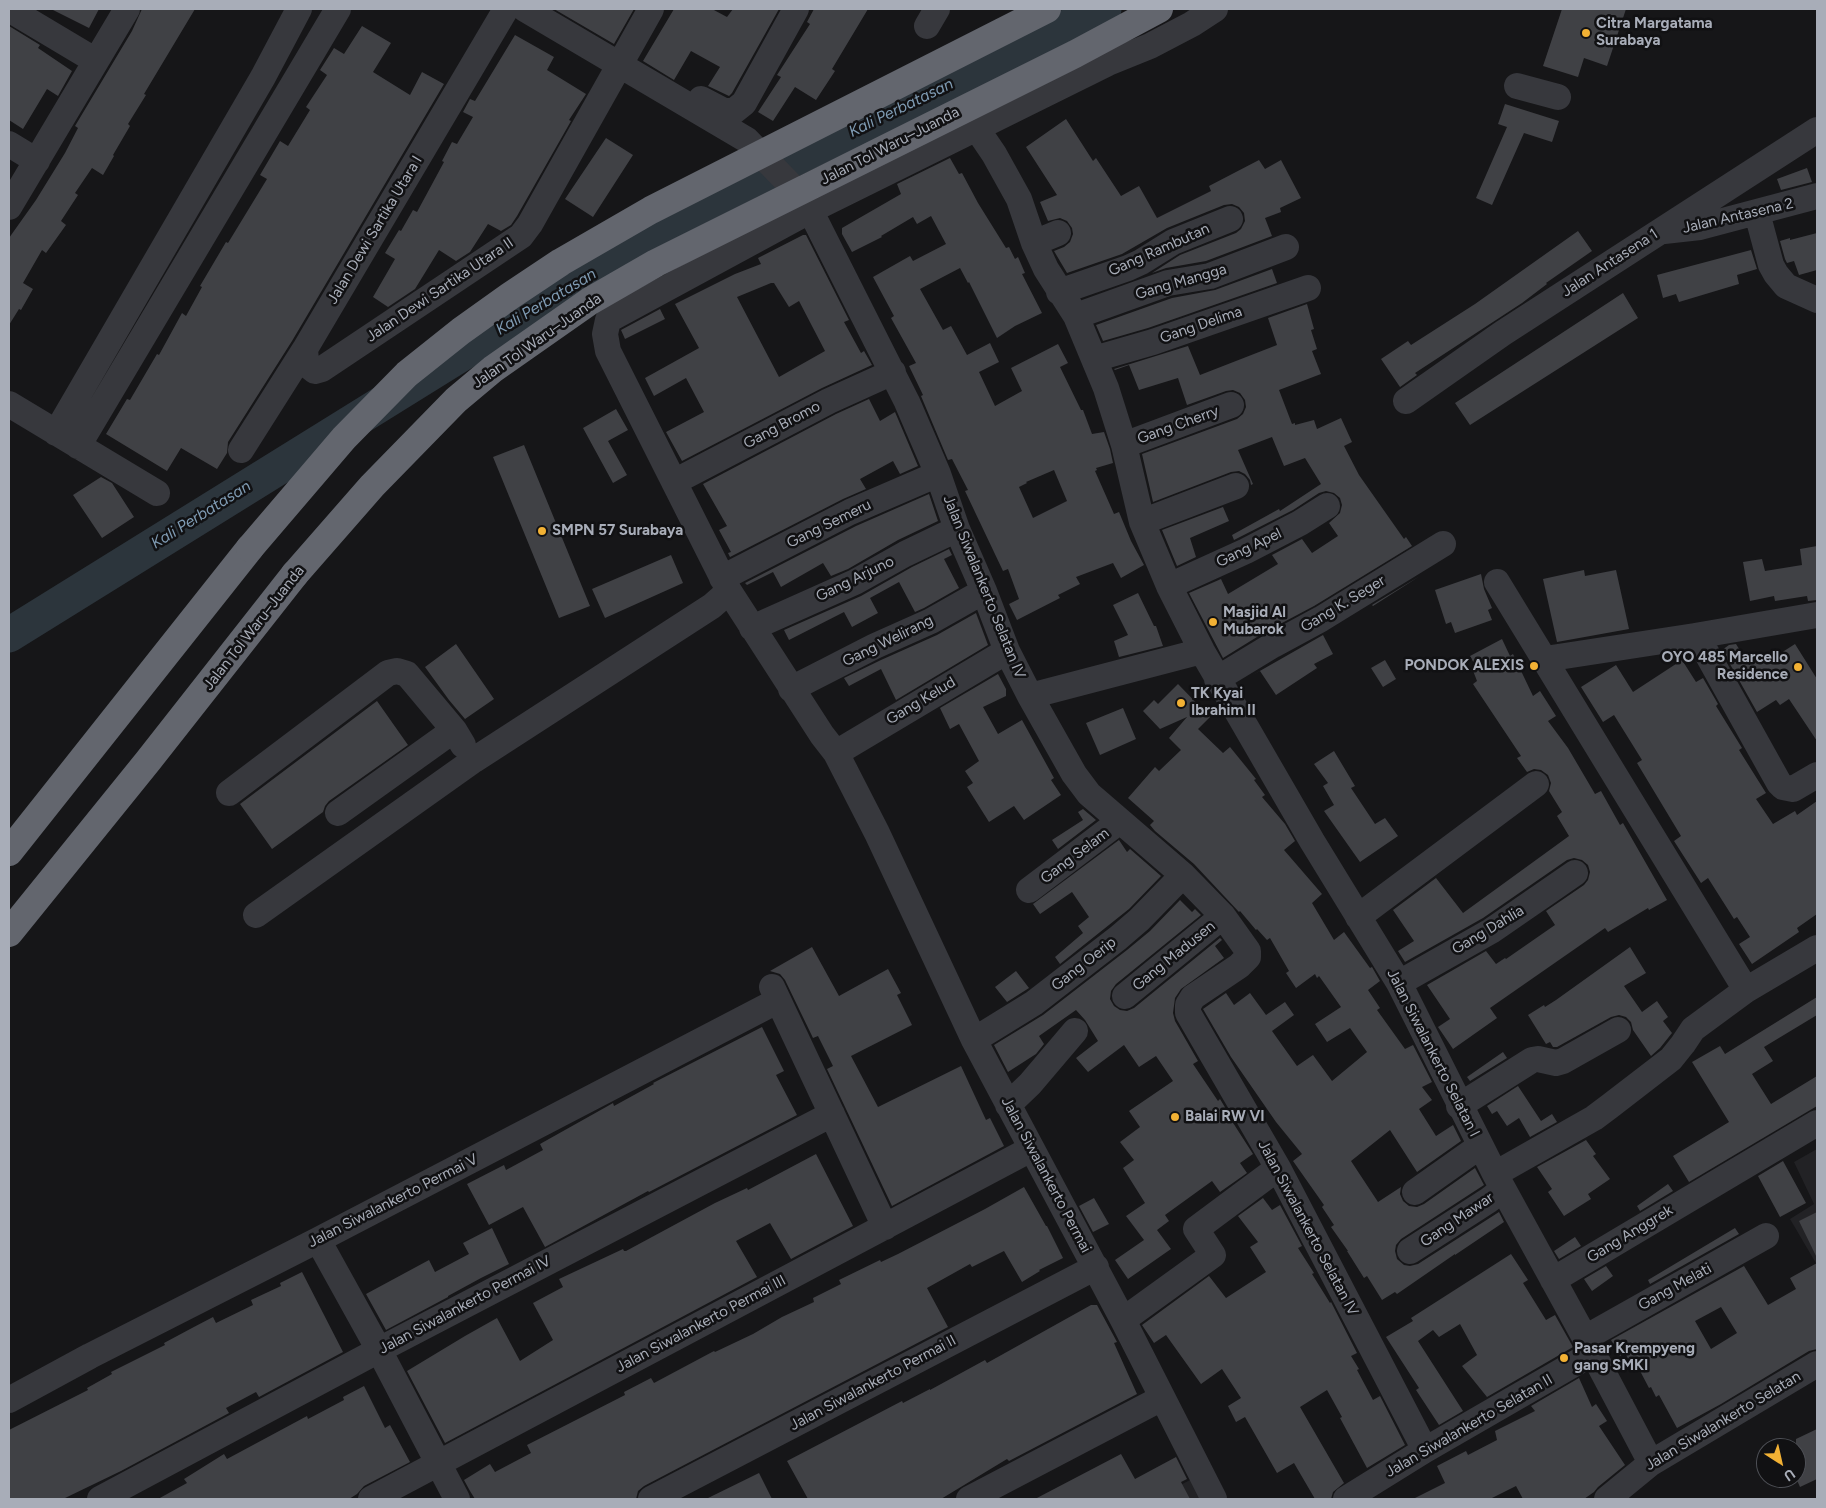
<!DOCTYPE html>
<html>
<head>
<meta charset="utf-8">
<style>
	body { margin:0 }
	#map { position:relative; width:1826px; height:1508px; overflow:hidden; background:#161618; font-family:Figtree,sans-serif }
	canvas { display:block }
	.frame { position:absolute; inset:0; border:10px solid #a8adb8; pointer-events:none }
	.north { position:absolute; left:1756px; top:1438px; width:50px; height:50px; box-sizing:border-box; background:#111113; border:1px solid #4d4f55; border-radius:50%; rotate:145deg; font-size:14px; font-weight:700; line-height:20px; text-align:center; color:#a8adb8 }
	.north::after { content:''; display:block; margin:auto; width:18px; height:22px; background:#f2b134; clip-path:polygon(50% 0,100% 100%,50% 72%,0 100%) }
</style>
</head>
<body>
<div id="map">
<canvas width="1826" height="1508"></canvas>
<div class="frame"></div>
<div class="north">U</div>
</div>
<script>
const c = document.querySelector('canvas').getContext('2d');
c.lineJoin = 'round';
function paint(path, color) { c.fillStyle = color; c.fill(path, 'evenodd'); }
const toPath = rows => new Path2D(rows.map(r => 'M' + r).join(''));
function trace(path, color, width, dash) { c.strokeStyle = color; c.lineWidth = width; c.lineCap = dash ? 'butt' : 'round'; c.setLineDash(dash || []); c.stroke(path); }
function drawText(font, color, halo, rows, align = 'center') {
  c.font = font + ' Figtree,sans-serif'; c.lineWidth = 5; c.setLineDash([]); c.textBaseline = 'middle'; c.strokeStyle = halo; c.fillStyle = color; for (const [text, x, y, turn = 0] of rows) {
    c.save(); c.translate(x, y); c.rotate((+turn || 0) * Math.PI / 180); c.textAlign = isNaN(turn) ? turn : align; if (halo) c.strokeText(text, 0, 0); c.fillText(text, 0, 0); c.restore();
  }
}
const built = toPath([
	[1817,1149,1817,1265,1790,1219,1814,1204,1794,1162],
	[1196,1477,1209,1499,1153,1499]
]);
const river = toPath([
	[9,635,563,291,786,163,1104,9]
]);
const building = toPath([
	[51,9,99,9,89,28],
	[142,9,195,9,144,94,146,95,128,124,130,126,113,155,114,156,103,175,92,168,75,193,78,195,61,221,66,225,46,253,42,250,23,283,33,289,21,310,19,309,9,325,9,238,36,200,65,153,78,128,75,126,132,31],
	[554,9,634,9,614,44],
	[674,9,712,9,727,17,733,9,779,9,732,93,729,96,708,86,720,67,691,51,674,80,643,61],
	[814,9,868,9,832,69,835,71,816,100,795,87,773,121,758,112,781,77,777,75,810,24,807,22],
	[1562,9,1626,9,1607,66,1584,58,1578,77,1543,66],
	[9,26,40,45,38,48,72,71,58,96,47,89,23,129,9,120],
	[362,26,391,43,373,72,410,95,422,72,444,84,292,341,228,442,227,453,217,469,181,448,167,471,106,434,127,399,130,400,157,354,159,355,182,313,186,316,202,287,200,286,226,242,228,243,267,179,260,175,280,141,288,146,310,110,306,107,327,75,320,70,334,48,344,54],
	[515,35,554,57,547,70,586,94,569,120,571,121,517,216,511,225,501,231,488,224,470,252,456,261,439,250,415,289,388,307,373,297,395,259,385,253,399,230,401,231,413,210,417,212,444,162,442,161,452,142,457,144,473,117,463,112,470,99,475,101],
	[1505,104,1559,121,1552,142,1524,133,1492,205,1476,198,1507,127,1498,124],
	[1066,119,1093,161,1096,158,1121,196,1139,186,1157,218,1211,191,1209,186,1259,160,1265,169,1281,160,1301,198,1280,208,1281,212,1265,218,1272,236,1206,261,1166,268,1152,273,1180,255,1236,233,1241,229,1245,221,1244,213,1239,207,1232,204,1224,205,1167,228,1122,254,1067,273,1054,251,1064,247,1070,242,1073,234,1072,228,1067,221,1060,218,1048,221,1040,202,1057,195,1026,147],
	[606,138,633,155,593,217,565,199],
	[950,158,959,174,962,173,978,203,1006,248,1009,247,1015,259,1018,257,1025,273,1022,274,1042,313,1015,326,997,338,969,282,968,283,960,268,920,289,943,330,951,326,967,355,990,343,999,362,979,372,995,406,1022,391,1011,368,1058,344,1068,363,1060,367,1081,410,1083,410,1092,434,1104,432,1110,449,1113,463,1096,468,1097,470,1095,471,1114,514,1119,512,1131,541,1144,565,1121,578,1113,563,1076,577,1080,584,1058,595,1060,598,1017,620,1009,604,1019,599,1008,569,1003,571,965,491,968,490,952,459,948,460,921,396,923,395,909,366,916,363,891,318,894,316,873,277,910,256,913,261,946,244,931,216,917,224,913,217,881,236,882,237,852,252,842,234,842,228,901,194,897,184],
	[1054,470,1067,501,1033,518,1019,487,1027,483,1026,482],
	[1807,168,1812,182,1781,190,1777,179],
	[1578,231,1592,251,1546,283,1547,284,1522,303,1415,373,1417,375,1400,387,1381,359,1408,341,1411,345,1475,304],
	[1817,233,1817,270,1799,275,1794,261,1787,263,1785,259,1780,241,1790,238,1790,240],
	[803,235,806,235,849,320,844,322,861,353,864,351,872,365,822,388,682,461,666,432,704,412,686,378,654,396,645,378,699,348,675,304,735,274,761,264,758,258],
	[771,283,774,283,789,307,799,301,825,351,779,377,737,297],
	[1751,250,1757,269,1737,275,1739,284,1679,302,1676,294,1663,298,1657,275],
	[1272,269,1277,283,1148,328,1103,341,1096,325,1172,298,1215,290],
	[1623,293,1638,318,1470,425,1455,403],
	[1307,304,1314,329,1311,330,1317,349,1312,351,1321,374,1279,390,1292,424,1295,423,1295,425,1314,420,1317,429,1341,418,1352,442,1344,446,1359,475,1404,539,1406,537,1412,546,1314,606,1265,632,1223,658,1189,593,1221,579,1228,594,1278,564,1272,555,1302,539,1312,553,1338,536,1329,523,1340,513,1342,505,1340,498,1334,493,1326,491,1319,493,1293,510,1234,540,1232,535,1279,509,1280,511,1321,484,1305,458,1284,466,1272,437,1238,450,1253,484,1251,485,1250,480,1245,474,1239,471,1231,472,1153,502,1142,454,1237,419,1243,414,1246,407,1245,400,1240,393,1233,390,1226,391,1187,405,1178,378,1139,390,1129,365,1115,370,1114,369,1188,346,1200,375,1277,345,1268,318],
	[660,309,665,319,625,339,621,330],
	[869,399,880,421,895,412,918,466,900,474,893,461,860,479,866,489,843,499,730,557,728,553,731,552,719,530,727,526,703,484,836,414],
	[616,409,628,430,608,441,627,475,613,483,583,428],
	[524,445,590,606,559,618,493,457],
	[101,477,112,483,134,517,102,538,73,495],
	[929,494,938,521,898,540,848,569,831,576,823,563,781,587,773,572,747,585,745,583,856,526],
	[1223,507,1229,521,1190,538,1196,557,1177,566,1162,530],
	[1817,546,1817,600,1808,601,1807,596,1775,601,1774,596,1750,601,1743,562,1762,559,1765,571,1802,565,1800,549],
	[949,549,952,555,944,559,959,588,924,608,915,612,899,582,870,598,878,613,852,627,844,612,789,640,784,630,861,596,912,567],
	[671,555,683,583,605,618,592,589],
	[1584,570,1585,576,1616,570,1629,629,1557,642,1543,579],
	[1481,574,1484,589,1492,608,1488,610,1492,620,1455,633,1451,622,1446,624,1435,590],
	[1420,576,1373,606,1372,605],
	[1138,593,1154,626,1156,626,1163,646,1119,657,1114,641,1128,635,1113,605],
	[976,613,988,645,896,700,881,669,849,686,844,678,881,660,937,635],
	[1323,635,1333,654,1314,664,1317,668,1276,695,1260,671,1251,676],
	[1502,639,1510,656,1513,654,1533,696,1540,691,1556,716,1548,721,1568,748,1595,794,1601,791,1620,825,1623,823,1667,900,1649,910,1648,908,1608,932,1605,928,1490,1008,1497,1018,1453,1049,1438,1027,1450,1019,1427,985,1486,951,1496,964,1505,958,1506,959,1555,925,1546,911,1584,885,1588,880,1590,872,1588,865,1582,860,1574,858,1567,860,1483,918,1405,962,1398,951,1414,941,1393,910,1436,878,1463,913,1569,836,1557,816,1562,812,1549,791,1551,783,1548,775,1541,770,1534,769,1527,772,1517,758,1521,756,1473,684,1477,681,1472,668,1476,667,1470,656],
	[456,644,494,699,465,719,449,700,425,667],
	[1736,644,1749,665,1766,654,1770,660,1795,644,1817,679,1817,741,1789,699,1780,705,1776,700,1757,712,1722,650,1729,645],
	[1385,660,1396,679,1383,687,1371,668],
	[1682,660,1696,682,1703,678,1718,704,1716,706,1742,748,1739,750,1766,793,1756,799,1773,824,1795,811,1797,815,1817,801,1817,914,1797,928,1799,932,1752,964,1739,944,1750,937,1737,917,1734,919,1708,878,1701,883,1674,841,1681,836,1637,763,1642,760,1614,715,1603,722,1581,687,1616,665,1633,692],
	[998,674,1006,689,1006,696,983,707,998,734,1022,720,1054,778,1051,780,1061,795,1024,820,1014,806,989,822,967,787,973,783,965,771,979,761,959,724,950,729,940,708],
	[1178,684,1210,717,1198,729,1223,753,1230,747,1256,779,1254,780,1265,795,1262,797,1285,824,1295,841,1284,850,1322,894,1312,903,1334,940,1344,932,1370,968,1372,967,1380,981,1368,990,1380,1008,1377,1010,1405,1049,1413,1045,1432,1082,1422,1087,1432,1100,1419,1109,1436,1136,1453,1125,1461,1141,1417,1172,1390,1130,1351,1161,1378,1202,1401,1187,1400,1194,1403,1201,1409,1206,1417,1207,1424,1204,1475,1168,1484,1185,1401,1239,1396,1245,1395,1251,1397,1259,1404,1265,1410,1266,1418,1264,1499,1212,1504,1222,1455,1255,1455,1254,1397,1294,1395,1292,1382,1300,1367,1276,1364,1278,1347,1251,1348,1251,1331,1227,1334,1225,1322,1207,1324,1205,1293,1161,1302,1154,1276,1122,1231,1057,1203,1009,1226,993,1234,1005,1250,993,1266,1015,1285,1002,1294,1015,1272,1031,1297,1066,1313,1055,1332,1081,1367,1052,1350,1028,1327,1042,1315,1024,1341,1007,1319,976,1317,978,1315,974,1296,988,1286,973,1289,971,1270,938,1267,940,1257,929,1256,930,1240,911,1239,912,1194,864,1155,831,1150,825,1154,821,1128,798,1155,767,1159,771,1181,750,1169,738,1187,717,1160,729,1143,711,1154,700,1158,704],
	[377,701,408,745,329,801,325,806,323,812,272,849,240,804],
	[1123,708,1136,739,1100,755,1086,723],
	[1334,751,1355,786,1351,788,1375,824,1385,818,1398,836,1360,862,1324,811,1334,805,1323,786,1328,783,1314,764],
	[1083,809,1096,820,1058,849,1052,840,1083,820,1078,812],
	[1119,840,1127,852,1130,849,1161,876,1129,909,1060,964,1055,957,1083,933,1078,926,1089,917,1072,892,1040,914,1033,904],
	[1180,900,1192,912,1195,909,1201,915,1116,984,1111,991,1110,999,1114,1006,1120,1010,1127,1011,1134,1008,1220,938,1222,940,1215,946,1224,958,1181,989,1175,998,1173,1013,1175,1021,1198,1061,1193,1064,1218,1101,1220,1099,1229,1114,1228,1115,1253,1154,1240,1163,1247,1173,1220,1192,1212,1181,1165,1215,1169,1221,1157,1230,1171,1249,1128,1279,1115,1260,1144,1240,1126,1216,1145,1203,1123,1168,1134,1160,1120,1142,1140,1127,1129,1111,1173,1081,1156,1056,1139,1067,1124,1045,1088,1072,1076,1058,1098,1041,1085,1020,1076,1010,1039,1036,1044,1044,1036,1054,1008,1072,994,1045,1043,1015,1127,950,1150,931],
	[812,947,839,996,888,969,901,993,897,995,912,1025,851,1056,878,1107,961,1066,986,1120,990,1118,1004,1146,892,1206,827,1069,833,1066,818,1036,813,1038,785,980,780,974,770,971],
	[1630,947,1646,973,1624,986,1642,1012,1657,1001,1668,1017,1663,1021,1672,1033,1660,1048,1651,1056,1633,1030,1631,1022,1626,1017,1619,1015,1611,1017,1557,1047,1553,1047,1550,1042,1546,1044,1528,1015,1544,1005,1545,1007,1556,1000],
	[1016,971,1029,988,1007,1002,995,987],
	[1817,997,1817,1015,1764,1047,1773,1061,1752,1074,1771,1104,1817,1076,1817,1106,1689,1182,1673,1156,1729,1122,1692,1062,1720,1046,1725,1054],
	[762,1027,784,1071,776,1075,797,1115,649,1192,648,1191,545,1247,523,1207,489,1225,467,1184,504,1165,506,1170,543,1150,540,1144,606,1107,613,1103,614,1106,654,1084,653,1083],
	[1503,1052,1507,1058,1470,1081,1467,1077],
	[1518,1086,1541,1121,1552,1114,1557,1122,1530,1137,1519,1118,1507,1126,1497,1111,1492,1114,1487,1106],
	[1586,1140,1596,1154,1593,1156,1610,1179,1588,1194,1591,1199,1564,1216,1548,1192,1552,1189,1537,1167],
	[816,1154,853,1226,791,1259,770,1223,736,1241,757,1277,445,1443,407,1371,465,1336,497,1318,520,1361,553,1340,533,1303,563,1287,559,1279,623,1249,624,1251,626,1251,715,1203,747,1188,748,1190],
	[1783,1161,1806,1203,1780,1217,1758,1176],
	[1668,1184,1673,1191,1640,1211,1637,1206],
	[1024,1187,1046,1226,1047,1226,1063,1258,1039,1270,1040,1271,1022,1282,1004,1251,972,1267,970,1264,927,1288,948,1327,644,1486,638,1491,636,1499,475,1499,470,1491,464,1480,490,1464,495,1472,531,1453,527,1445,625,1395,624,1392,651,1378,654,1383,714,1351,715,1352,753,1334,782,1317,814,1302,813,1298,841,1284,839,1280,880,1260,881,1262,898,1254,985,1209],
	[1094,1198,1109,1224,1093,1232,1079,1206],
	[1263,1198,1272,1210,1280,1205,1302,1246,1298,1248,1314,1273,1312,1274,1330,1303,1331,1302,1357,1353,1351,1356,1359,1369,1357,1370,1373,1400,1380,1396,1405,1445,1367,1468,1340,1418,1342,1417,1327,1390,1300,1407,1344,1483,1333,1492,1331,1499,1315,1499,1294,1463,1277,1473,1245,1417,1236,1422,1228,1406,1241,1398,1222,1369,1201,1384,1166,1335,1154,1343,1142,1325,1209,1276,1226,1298,1266,1272,1250,1247,1258,1242,1238,1216],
	[1817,1212,1817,1258,1799,1221],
	[492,1228,509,1264,481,1278,448,1296,448,1297,386,1330,366,1294,429,1260,435,1272,469,1254,463,1243],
	[1735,1228,1739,1234,1650,1284,1648,1280],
	[1575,1237,1581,1246,1559,1259,1554,1251],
	[1511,1254,1528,1280,1523,1283,1546,1320,1555,1315,1573,1347,1487,1397,1462,1366,1477,1355,1460,1324,1439,1337,1433,1330,1418,1341,1463,1411,1439,1425,1416,1390,1419,1388,1386,1337,1413,1321,1411,1318],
	[1817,1263,1817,1349,1809,1351,1721,1404,1677,1428,1659,1395,1656,1397,1651,1387,1649,1388,1639,1369,1635,1371,1625,1353,1620,1356,1611,1340,1744,1266,1768,1305,1796,1289,1790,1278],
	[1721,1307,1737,1333,1711,1349,1695,1321],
	[1606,1266,1613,1276,1592,1291,1584,1279],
	[302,1272,343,1352,259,1397,256,1392,226,1408,229,1413,121,1471,63,1499,9,1499,9,1430,88,1390,87,1388,112,1374,111,1372,165,1345,164,1343,192,1328,213,1317,216,1323,253,1305,251,1300,281,1286,280,1283],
	[1091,1305,1097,1305,1117,1342,1114,1343,1137,1394,1009,1461,1007,1459,941,1499,808,1499,787,1461,902,1401,903,1403,930,1389,930,1390,985,1360,987,1363],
	[1579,1378,1592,1407,1596,1404,1607,1421,1599,1426,1625,1465,1598,1487,1594,1492,1584,1499,1523,1499,1516,1486,1490,1499,1413,1499,1445,1483,1437,1466,1466,1451,1468,1455,1497,1440,1495,1431,1535,1411,1531,1406],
	[364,1386,385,1428,390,1425,410,1462,364,1486,357,1494,349,1499,158,1499,187,1483,184,1479,224,1454,227,1459,307,1416,308,1419,344,1400,343,1397],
	[1817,1429,1817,1479,1800,1487,1796,1478,1796,1439],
	[1121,1454,1135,1479,1176,1457,1187,1479,1181,1482,1190,1499,1035,1499],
	[759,1473,772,1499,706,1499]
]);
const minor = toPath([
	[9,9,96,61],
	[525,9,747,140,805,200,907,402,938,474,957,529,984,591,1007,651,1030,696,1074,774,1089,794,1183,875,1223,916,1248,951,1248,957,1239,966,1193,997,1188,1005,1188,1013,1278,1168,1425,1450],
	[927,26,937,9],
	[1517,86,1558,97],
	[701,99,724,111,734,111,744,103,796,9],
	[977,129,994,154,1019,199,1034,243,1046,269,1076,316,1106,388,1124,445,1142,522,1169,586,1202,651,1312,841,1399,983,1495,1174,1585,1338,1651,1463],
	[9,144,37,161],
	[9,207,127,9],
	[1757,213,1771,265,1776,274,1786,286,1817,300],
	[1664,231,1700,227,1817,196],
	[1034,243,1058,233],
	[1059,292,1128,268,1141,262,1173,242,1230,219],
	[1076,316,1168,283,1210,276,1286,247],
	[305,349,306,361,310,367,315,371,322,369,521,236,530,224,651,9],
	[1094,359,1153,342,1308,288],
	[1406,401,1503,333,1817,130],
	[9,404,157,493],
	[56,433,263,77,299,9],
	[1124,445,1231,405],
	[78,446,338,9],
	[241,450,305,349,506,9],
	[674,482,829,401,893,372],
	[1142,522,1236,486],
	[722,578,850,512,938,474],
	[1497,582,1746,990],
	[1169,586,1246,551,1300,523,1327,506],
	[729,591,822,735,836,753,877,833,974,1040,1123,1320,1214,1499],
	[752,628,855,582,905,554,957,529],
	[1695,636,1817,615],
	[1545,659,1695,636,1706,652,1779,783,1783,787,1793,789,1817,775],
	[1217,679,1273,645,1321,619,1443,544],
	[791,689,875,646,931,621,984,591],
	[1030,696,1202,651],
	[836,753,1007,651],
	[229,793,388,673,397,671,407,674,454,730],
	[338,813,454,730,463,745],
	[1029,890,1120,821],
	[256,915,474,760,712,606,729,591,608,351,605,334,608,320,811,210,1108,63,1150,46,1192,24,1215,9],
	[1358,917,1536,784],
	[1399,983,1491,931,1575,873],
	[772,987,885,1227],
	[1125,996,1223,916],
	[974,1040,1034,1003,1118,938,1139,920,1183,875],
	[1008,1105,1030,1084,1075,1031],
	[1459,1106,1532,1060,1538,1059,1556,1063,1563,1061,1618,1030],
	[1495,1174,1594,1118,1610,1106,1671,1059,1683,1044,1693,1029,1746,990,1817,948],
	[1415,1192,1480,1146],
	[318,1240,379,1350,457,1499],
	[1410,1251,1489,1200,1503,1189],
	[1553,1280,1817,1123],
	[1123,1320,1213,1255,1196,1229,1278,1168],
	[1585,1338,1766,1236],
	[9,1400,90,1356,318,1240,777,1001],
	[100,1499,379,1350,832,1114],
	[371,1499,1031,1149],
	[651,1499,1096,1267],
	[969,1499,1162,1398],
	[1346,1499,1425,1450,1593,1353],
	[1607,1499,1651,1463,1817,1364]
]);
const highway = toPath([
	[9,852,250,548],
	[9,933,148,761,295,574]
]);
const highwayBridge = toPath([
	[250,548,344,438,407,374,461,331,510,296,561,262,651,210,1047,9],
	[295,574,372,486,456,400,493,369,590,301,656,263,1075,54,1159,9]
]);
const markers = [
	[1586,33,5,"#f2b134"],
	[542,531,5,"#f2b134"],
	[1213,622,5,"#f2b134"],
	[1534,666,5,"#f2b134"],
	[1798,667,5,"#f2b134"],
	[1181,703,5,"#f2b134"],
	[1175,1117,5,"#f2b134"],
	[1564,1358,5,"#f2b134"]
];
const poiNames = [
	["Citra Margatama",1596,24],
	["Surabaya",1596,41],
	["SMPN 57 Surabaya",552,531],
	["Masjid Al",1223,613],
	["Mubarok",1223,630],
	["OYO 485 Marcello",1788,658,"right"],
	["Residence",1788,675,"right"],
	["PONDOK ALEXIS",1524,666,"right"],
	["TK Kyai",1191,694],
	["Ibrahim II",1191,711],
	["Balai RW VI",1185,1117],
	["Pasar Krempyeng",1574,1349],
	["gang SMKI",1574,1366]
];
const streetNames = [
	["Jalan Tol Waru–Juanda",890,146,-27],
	["Jalan Antasena 2",1738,216,-13],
	["Jalan Dewi Sartika Utara I",375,230,-59],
	["Gang Rambutan",1159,250,-24],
	["Jalan Antasena 1",1610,263,-33],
	["Gang Mangga",1181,282,-16],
	["Jalan Dewi Sartika Utara II",440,290,-34],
	["Gang Delima",1201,325,-19],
	["Jalan Tol Waru–Juanda",537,341,-35],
	["Gang Bromo",782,425,-28],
	["Gang Cherry",1178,425,-20],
	["Gang Semeru",829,524,-26],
	["Gang Apel",1249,548,-26],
	["Gang Arjuno",855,579,-26],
	["Jalan Siwalankerto Selatan IV",984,587,68],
	["Gang K. Seger",1343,604,-31],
	["Jalan Tol Waru–Juanda",254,628,-52],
	["Gang Welirang",888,641,-26],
	["Gang Kelud",921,701,-31],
	["Gang Selam",1075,856,-37],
	["Gang Dahlia",1488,930,-31],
	["Gang Madusen",1174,956,-39],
	["Gang Oerip",1084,964,-38],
	["Jalan Siwalankerto Selatan I",1433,1053,63],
	["Jalan Siwalankerto Permai",1046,1175,62],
	["Jalan Siwalankerto Permai V",393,1201,-27],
	["Gang Mawar",1457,1220,-34],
	["Jalan Siwalankerto Selatan IV",1308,1228,62],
	["Gang Anggrek",1630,1234,-31],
	["Gang Melati",1675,1287,-29],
	["Jalan Siwalankerto Permai IV",465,1305,-28],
	["Jalan Siwalankerto Permai III",701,1324,-28],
	["Jalan Siwalankerto Permai II",873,1383,-28],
	["Jalan Siwalankerto Selatan",1723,1421,-31],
	["Jalan Siwalankerto Selatan II",1469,1426,-30]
];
const waterNames = [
	["Kali Perbatasan",901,108,-26],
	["Kali Perbatasan",546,302,-31],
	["Kali Perbatasan",201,515,-32]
];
paint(built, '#222225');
trace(river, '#2c353c', 35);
paint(building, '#404145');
trace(minor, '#37383d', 26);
trace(highway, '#63666e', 28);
trace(highwayBridge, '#63666e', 28);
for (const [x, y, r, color] of markers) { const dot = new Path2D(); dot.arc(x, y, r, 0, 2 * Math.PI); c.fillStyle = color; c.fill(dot); trace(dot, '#111113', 2); }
drawText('bold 15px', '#a8adb8', '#111113', poiNames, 'left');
drawText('15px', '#a8adb8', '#111113', streetNames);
drawText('italic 16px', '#7f9bb3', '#111113', waterNames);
</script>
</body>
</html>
